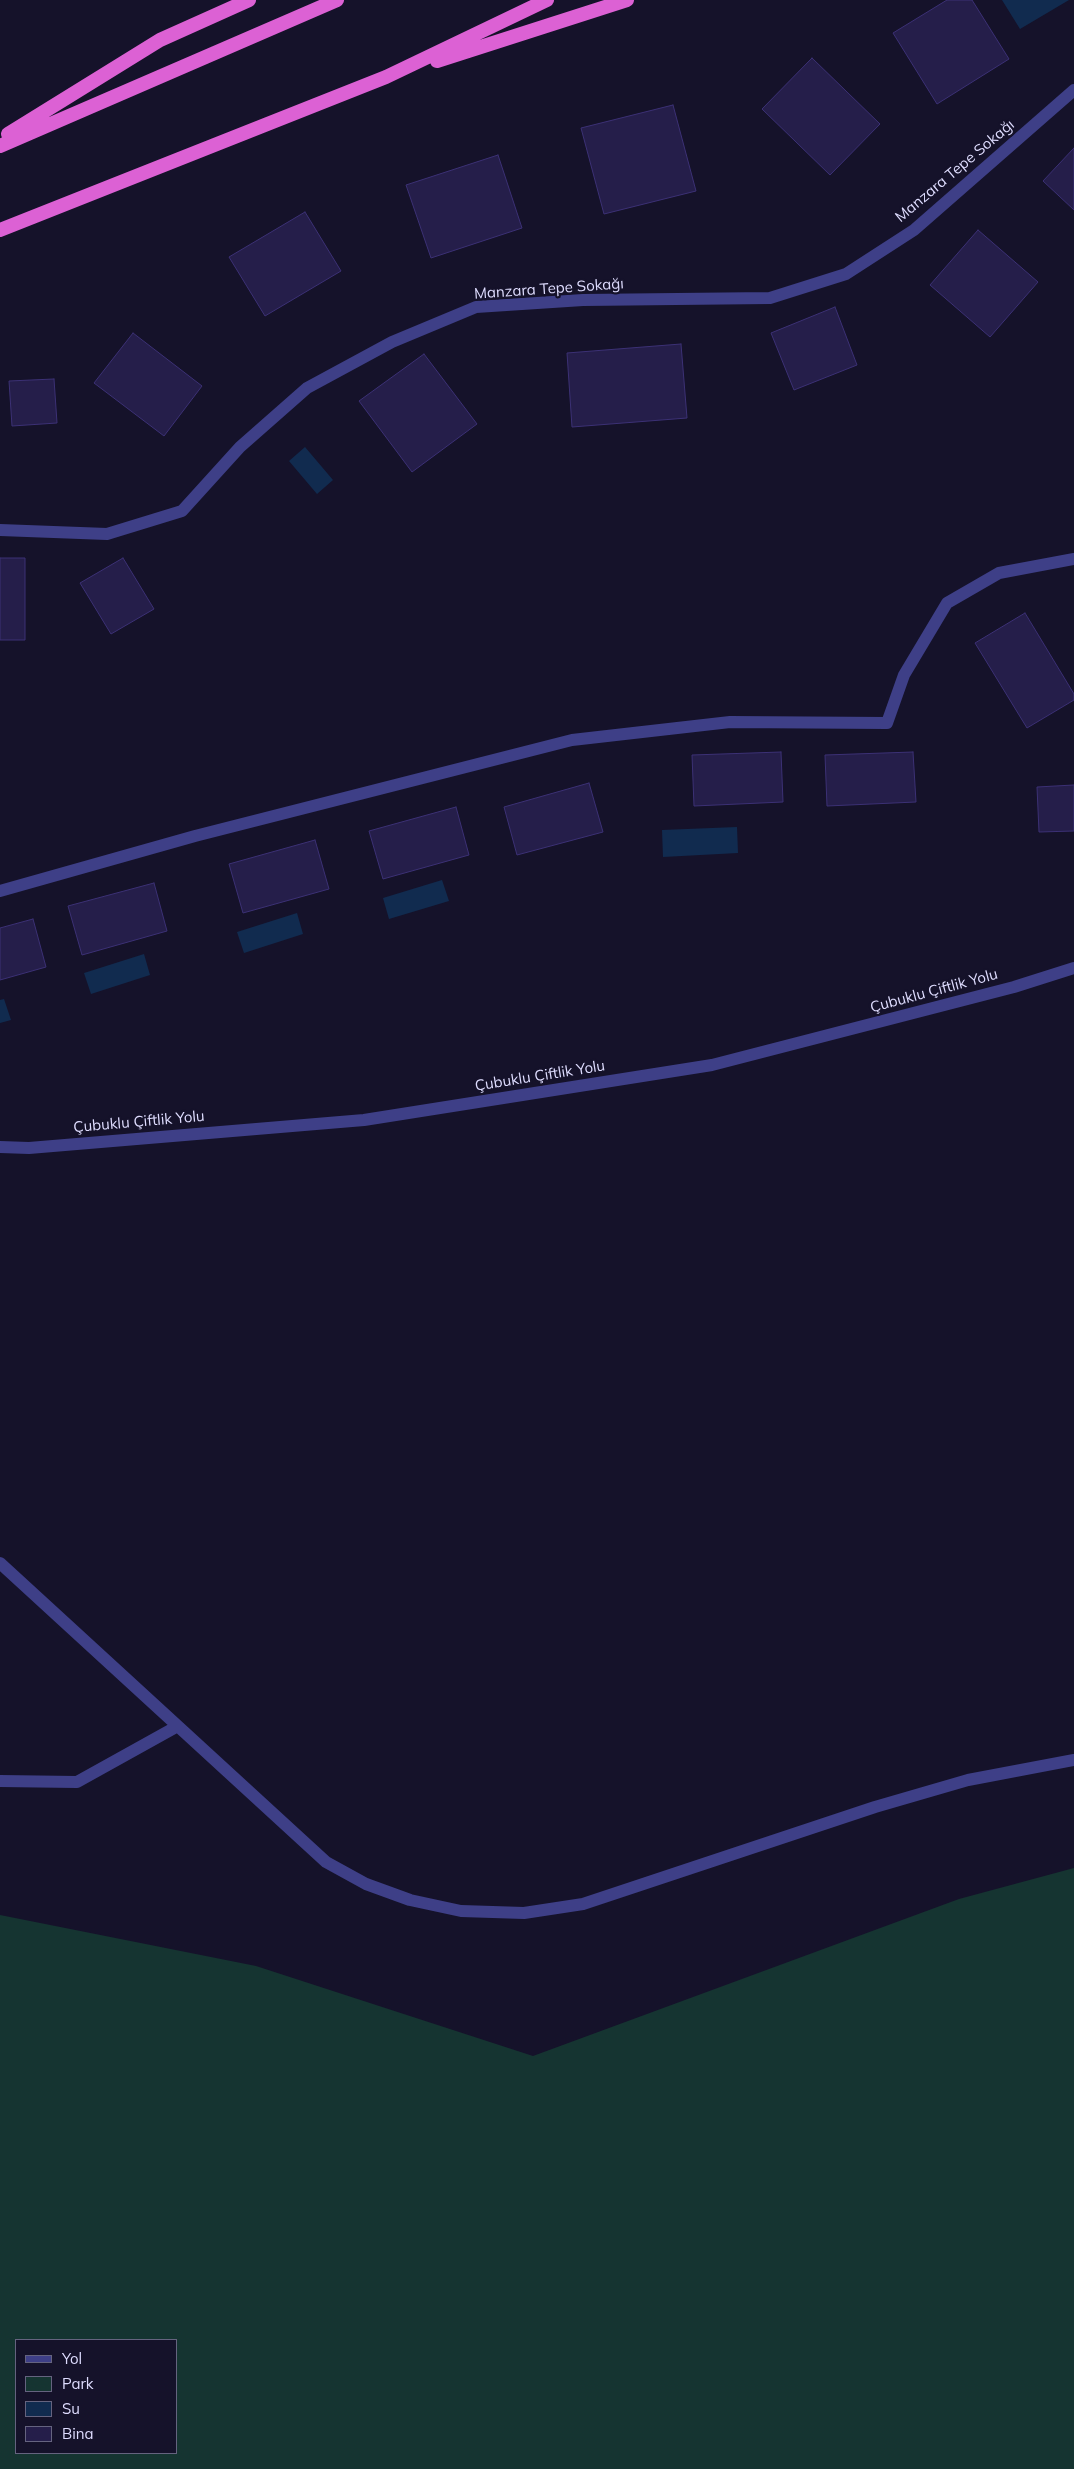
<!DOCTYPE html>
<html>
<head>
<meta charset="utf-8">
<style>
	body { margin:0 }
	#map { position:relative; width:1074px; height:2469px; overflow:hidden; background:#15122a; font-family:Mulish,sans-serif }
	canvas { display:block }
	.legend { position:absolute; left:15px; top:2339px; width:162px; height:115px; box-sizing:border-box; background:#15122a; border:1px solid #65637f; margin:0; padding:6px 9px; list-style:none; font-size:15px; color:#dedcfe }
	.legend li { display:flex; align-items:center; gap:10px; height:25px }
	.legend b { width:25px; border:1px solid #65637f }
</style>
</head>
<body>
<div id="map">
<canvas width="1074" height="2469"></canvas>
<ul class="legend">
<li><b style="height:6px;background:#3e3f87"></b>Yol</li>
<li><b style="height:14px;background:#153431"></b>Park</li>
<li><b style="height:14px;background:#112b4f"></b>Su</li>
<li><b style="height:14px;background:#251e4a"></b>Bina</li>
</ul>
</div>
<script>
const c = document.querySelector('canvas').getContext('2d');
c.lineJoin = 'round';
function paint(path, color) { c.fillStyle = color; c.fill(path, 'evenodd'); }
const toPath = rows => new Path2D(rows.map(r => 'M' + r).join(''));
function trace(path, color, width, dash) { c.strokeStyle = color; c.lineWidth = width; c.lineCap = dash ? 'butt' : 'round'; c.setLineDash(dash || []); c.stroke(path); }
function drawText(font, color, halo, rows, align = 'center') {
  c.font = font + ' Mulish,sans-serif'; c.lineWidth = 4.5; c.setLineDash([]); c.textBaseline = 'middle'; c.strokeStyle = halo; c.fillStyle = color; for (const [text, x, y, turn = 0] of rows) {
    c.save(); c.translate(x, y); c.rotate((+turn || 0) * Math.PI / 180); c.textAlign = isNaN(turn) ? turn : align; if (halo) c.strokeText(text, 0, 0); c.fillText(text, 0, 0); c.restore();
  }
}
const green = toPath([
	[1074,1868,1074,2469,0,2469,0,1915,256,1966,533,2056,959,1899],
	[16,2340,176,2340,176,2453,16,2453]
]);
const water = toPath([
	[1002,0,1069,0,1020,29],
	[305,447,333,480,317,494,289,461],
	[737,827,738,853,663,857,662,830],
	[442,880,449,901,389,919,383,898],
	[297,913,303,934,244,953,237,932],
	[144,954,150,975,91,994,84,973],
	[4,999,11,1020,0,1023,0,1000]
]);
const building = toPath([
	[947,0,972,0,1009,59,937,104,893,33,947,0],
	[812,58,880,124,830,175,762,109,812,58],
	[673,105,696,191,604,214,581,128,673,105],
	[1074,148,1074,210,1043,181,1074,148],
	[498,155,522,228,431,258,406,185,498,155],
	[305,212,341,271,265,316,229,257,305,212],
	[978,230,1038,282,990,337,930,285,978,230],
	[835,307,857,365,794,390,771,333,835,307],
	[133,333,202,386,164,436,94,383,133,333],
	[681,344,687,418,572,427,567,353,681,344],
	[424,354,477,424,412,472,359,401,424,354],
	[54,379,57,423,12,426,9,381,54,379],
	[0,558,25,558,25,640,0,640,0,558],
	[123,558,154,609,111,634,80,583,123,558],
	[1025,613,1074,694,1074,700,1027,728,975,643,1025,613],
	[781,752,783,802,694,806,692,755,781,752],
	[913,752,916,802,827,806,825,755,913,752],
	[589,783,603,832,517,855,504,807,589,783],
	[1074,785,1074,831,1039,832,1037,787,1074,785],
	[456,807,469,855,383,879,369,831,456,807],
	[315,840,329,889,243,913,229,864,315,840],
	[154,883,167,931,82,955,68,906,154,883],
	[33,919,46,967,0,980,0,928,33,919]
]);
const minor = toPath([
	[0,530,107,534,182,511,240,447,307,388,392,342,476,307,583,300,770,298,846,274,914,230,1074,90],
	[0,891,195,836,572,740,730,722,887,723,904,675,947,603,999,573,1074,559],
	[0,1147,29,1148,364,1120,712,1065,1014,987,1074,968],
	[0,1563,326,1862,366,1884,410,1900,461,1911,524,1913,583,1904,875,1807,968,1780,1074,1760],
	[0,1781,77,1782,176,1727]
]);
const trunk = toPath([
	[437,61,627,0],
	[8,134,160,40,249,0],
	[0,146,337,0],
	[0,230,386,77,547,0]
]);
const streetNames = [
	["Manzara Tepe Sokağı",955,171,-40],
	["Manzara Tepe Sokağı",549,289,-4],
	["Çubuklu Çiftlik Yolu",934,991,-15],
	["Çubuklu Çiftlik Yolu",540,1076,-9],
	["Çubuklu Çiftlik Yolu",139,1122,-5]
];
paint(green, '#153431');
paint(water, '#112b4f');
paint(building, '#251e4a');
trace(building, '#3c3175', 1);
trace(minor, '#3e3f87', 12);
trace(trunk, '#dc61d4', 14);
drawText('15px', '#dedcfe', '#15122a', streetNames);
</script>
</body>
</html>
